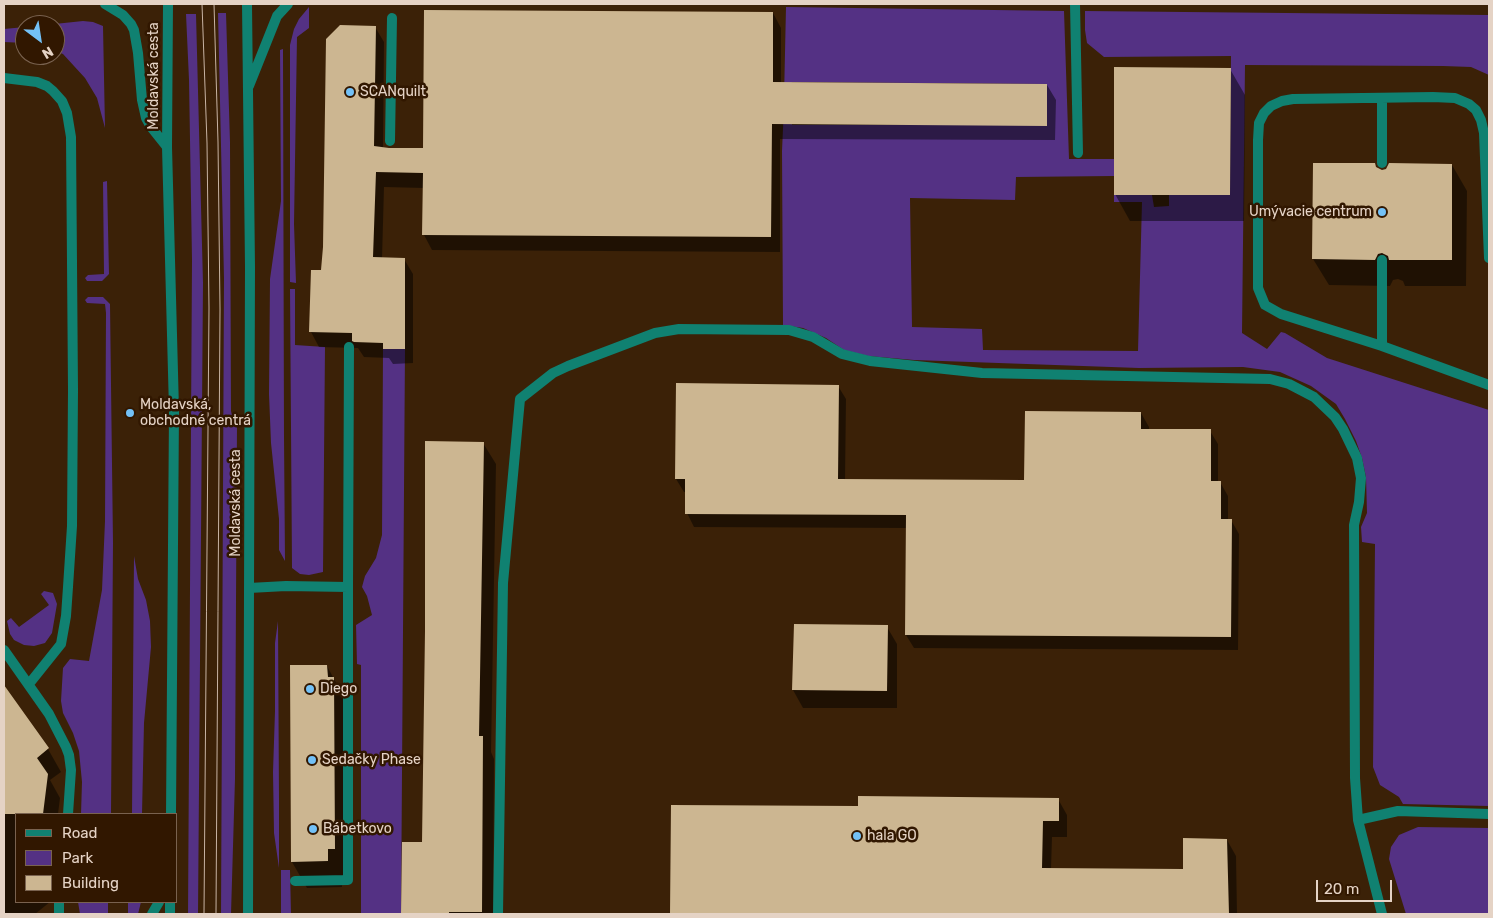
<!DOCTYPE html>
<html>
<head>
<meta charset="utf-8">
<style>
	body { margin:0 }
	#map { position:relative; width:1493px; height:918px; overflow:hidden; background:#3b2107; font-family:Rubik,sans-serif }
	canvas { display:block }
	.frame { position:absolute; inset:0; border:5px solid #e5d3c5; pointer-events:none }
	.legend { position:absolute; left:15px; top:813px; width:162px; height:90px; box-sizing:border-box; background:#311700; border:1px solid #79624f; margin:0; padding:6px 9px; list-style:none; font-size:15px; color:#e5d3c5 }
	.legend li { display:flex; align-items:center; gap:10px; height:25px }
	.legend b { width:25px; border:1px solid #79624f }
	.north { position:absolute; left:15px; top:15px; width:50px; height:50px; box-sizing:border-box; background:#311700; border:1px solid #79624f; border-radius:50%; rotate:149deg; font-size:14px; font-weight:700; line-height:20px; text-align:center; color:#e5d3c5 }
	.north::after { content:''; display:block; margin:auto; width:18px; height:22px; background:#73c1f6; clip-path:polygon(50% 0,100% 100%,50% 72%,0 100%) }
	.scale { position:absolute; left:1316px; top:880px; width:76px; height:22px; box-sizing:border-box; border:2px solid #e5d3c5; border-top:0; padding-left:6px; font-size:15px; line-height:18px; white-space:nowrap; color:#e5d3c5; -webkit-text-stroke:4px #311700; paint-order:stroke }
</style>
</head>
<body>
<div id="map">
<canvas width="1493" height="918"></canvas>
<div class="frame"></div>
<ul class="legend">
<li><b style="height:6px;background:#108171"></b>Road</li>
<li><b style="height:14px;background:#543184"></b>Park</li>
<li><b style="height:14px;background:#ccb691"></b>Building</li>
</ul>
<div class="north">N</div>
<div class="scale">20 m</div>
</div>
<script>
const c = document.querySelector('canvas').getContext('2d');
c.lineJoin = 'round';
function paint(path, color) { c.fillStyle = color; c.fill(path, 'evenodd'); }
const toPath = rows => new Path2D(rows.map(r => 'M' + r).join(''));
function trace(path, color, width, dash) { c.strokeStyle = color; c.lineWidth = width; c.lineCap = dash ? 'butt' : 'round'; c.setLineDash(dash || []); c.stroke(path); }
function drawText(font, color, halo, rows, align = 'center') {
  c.font = font + ' Rubik,sans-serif'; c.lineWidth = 5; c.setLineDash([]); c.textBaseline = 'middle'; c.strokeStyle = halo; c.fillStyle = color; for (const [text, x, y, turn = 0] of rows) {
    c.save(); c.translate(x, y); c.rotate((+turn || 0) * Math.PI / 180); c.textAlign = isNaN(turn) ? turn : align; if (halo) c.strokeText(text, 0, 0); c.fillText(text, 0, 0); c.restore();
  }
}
const green = toPath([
	[309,7,309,28,297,37,294,224,296,283,290,282,290,45,294,29,299,19],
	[786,7,1064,11,1069,159,1114,159,1114,176,1016,177,1015,200,910,198,912,327,982,329,983,350,1138,351,1142,202,1114,202,1114,195,1152,195,1154,207,1169,206,1169,195,1230,195,1231,56,1104,57,1087,43,1085,30,1085,11,1489,15,1489,75,1471,67,1443,66,1245,65,1242,333,1267,349,1281,332,1285,333,1327,358,1489,410,1489,806,1403,804,1399,797,1380,785,1373,767,1375,544,1362,542,1361,527,1367,513,1366,477,1362,458,1356,441,1345,419,1336,404,1311,386,1280,372,1243,367,1139,368,914,360,868,356,844,350,826,338,803,328,783,325,782,151,784,106,792,106,792,125,1046,125,1047,84,792,82,784,98],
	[218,13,226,13,230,142,231,411,233,421,237,425,235,779,231,914,221,914,224,279],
	[186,14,196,14,203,283,198,914,188,914,192,260,189,80],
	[83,21,93,22,103,26,105,128,97,98,85,78,63,54,55,51,55,25,45,25],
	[25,27,25,43,4,42,4,29],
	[283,49,284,436,285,561,279,550,279,519,271,443,269,394,270,279,281,201,280,50],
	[107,181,109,274,102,281,87,281,85,278,88,275,104,274,103,182],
	[290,289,295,289,295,345,325,347,323,572,309,575,300,574,292,568],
	[88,297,103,297,110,304,113,543,111,814,81,814,82,782,79,751,73,733,63,713,61,701,63,668,70,659,89,661,102,590,105,521,106,313,105,304,87,303,85,300],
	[383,349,405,349,401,914,361,914,361,665,357,664,356,625,372,615,367,596,362,587,365,576,376,558,382,535],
	[134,556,138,579,146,600,150,621,151,647,144,723,142,814,132,814],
	[44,591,53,593,57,604,52,633,45,643,34,646,24,645,14,640,10,634,7,621,11,618,19,627,49,605,41,594],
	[278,621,279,799,279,868,274,833,273,772,275,711,275,643],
	[1418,827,1489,828,1489,914,1406,914,1389,859,1391,847,1399,835],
	[281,870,290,870,291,914,281,914],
	[78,902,108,902,108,914,80,914],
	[128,902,141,902,138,914,128,914]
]);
const shadow = toPath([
	[773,13,781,28,781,84,1047,85,1056,100,1055,140,780,139,780,252,432,250,424,235,424,188,384,187,382,259,404,259,413,274,413,363,393,364,389,358,364,357,358,348,319,347,311,332,375,27,384,42,383,148,424,149],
	[1230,69,1245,95,1244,221,1130,221,1115,194],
	[1314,164,1377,168,1381,171,1452,165,1467,191,1466,286,1405,286,1403,281,1398,279,1393,280,1390,286,1329,285,1313,259],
	[838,386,846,399,845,480,1025,482,1141,413,1149,427,1149,430,1210,431,1218,444,1218,482,1220,482,1228,496,1228,520,1231,520,1239,534,1238,650,914,648,906,635,907,528,694,527,687,513,687,492,684,492,676,479],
	[483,443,496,464,491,752,494,759,493,914,402,914,403,843,423,843],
	[795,625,887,627,897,644,897,708,803,708,793,690],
	[327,666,348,705,349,875,342,875,342,887,307,888,292,862],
	[4,687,48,749,61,772,50,780,60,798,58,814,16,814,16,902,50,902,35,914,4,914],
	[1058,799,1067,815,1067,837,1052,837,1051,869,1184,870,1227,840,1236,856,1237,914,672,914,673,806,859,807]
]);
const building = toPath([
	[424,10,773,12,773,82,1047,84,1047,126,772,124,771,237,422,235,423,173,376,172,373,257,405,258,405,349,383,349,383,343,354,342,352,341,352,333,309,332,311,270,321,270,323,247,326,39,340,25,376,26,374,146,389,148,423,148],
	[1114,67,1231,68,1230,195,1114,195],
	[1313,163,1375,163,1376,167,1382,170,1386,169,1389,163,1452,164,1452,260,1389,260,1388,256,1382,253,1378,254,1375,260,1312,259],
	[676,383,839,385,838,479,1024,480,1025,411,1141,412,1141,429,1211,429,1211,481,1221,481,1221,519,1232,519,1231,637,905,635,906,515,685,514,685,479,675,479],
	[425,441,484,442,479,736,483,736,482,912,449,912,449,914,401,914,402,842,422,842,425,631],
	[794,624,888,625,887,691,792,690],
	[290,665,327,665,328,677,334,677,335,849,328,849,328,861,291,862],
	[4,685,49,748,37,758,48,774,43,814,4,814],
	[858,796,1059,798,1059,821,1043,821,1042,868,1183,869,1183,838,1227,839,1229,914,670,914,671,805,858,806]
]);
const service = toPath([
	[1075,4,1078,153],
	[4,78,37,82,47,86,53,91,62,101,67,113,71,137,73,390,72,526,68,587,66,616,61,644,29,684],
	[1382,98,1382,163],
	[390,141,392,18],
	[1489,258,1484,133,1481,120,1476,110,1469,104,1455,98,1433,97,1293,99,1282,101,1271,106,1264,113,1259,123,1258,140,1258,288,1265,305,1281,314,1382,346,1489,385],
	[1382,260,1382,346],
	[249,588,286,586,348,587,349,347],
	[4,650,49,714,66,747,69,755,71,770,68,814],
	[1358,820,1398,811,1489,814],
	[295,881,348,880,348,587],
	[59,914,59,902],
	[152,914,159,902],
	[498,914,503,583,520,399,553,373,568,366,655,333,679,329,789,330,813,337,842,354,870,361,982,373,1270,379,1289,384,1314,397,1335,417,1343,429,1357,458,1361,478,1359,502,1354,525,1355,778,1358,820,1382,914]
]);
const tertiary = toPath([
	[105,4,123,15,131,24,134,30,138,53,142,100,146,118,151,127,167,147],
	[168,4,167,147,174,410,171,814],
	[247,4,250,267,248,914],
	[249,86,277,16,288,4],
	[170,914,170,902]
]);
const tram = toPath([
	[202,4,207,143,209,308,204,914],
	[214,4,218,142,220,309,216,914]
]);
const markers = [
	[350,92,5,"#73c1f6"],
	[1382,212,5,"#73c1f6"],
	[130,413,5,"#73c1f6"],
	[310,689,5,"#73c1f6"],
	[312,760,5,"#73c1f6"],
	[313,829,5,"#73c1f6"],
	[857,836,5,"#73c1f6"]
];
const streetNames = [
	["Moldavská cesta",154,76,-90],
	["Moldavská cesta",236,503,-90]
];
const poiNames = [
	["SCANquilt",360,92],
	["Umývacie centrum",1372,212,"right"],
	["Moldavská,",140,405],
	["obchodné centrá",140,421],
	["Diego",320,689],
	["Sedačky Phase",322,760],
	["Bábetkovo",323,829],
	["hala GO",867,836]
];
paint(green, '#543184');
paint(shadow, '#0007');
paint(building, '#ccb691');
trace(service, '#108171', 10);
trace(tertiary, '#108171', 10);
trace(tram, '#c8b4a4', 1);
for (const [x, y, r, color] of markers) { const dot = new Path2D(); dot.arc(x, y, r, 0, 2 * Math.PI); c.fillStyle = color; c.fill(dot); trace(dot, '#311700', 2); }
drawText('14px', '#e5d3c5', '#311700', streetNames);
drawText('14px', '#e5d3c5', '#311700', poiNames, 'left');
</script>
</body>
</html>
